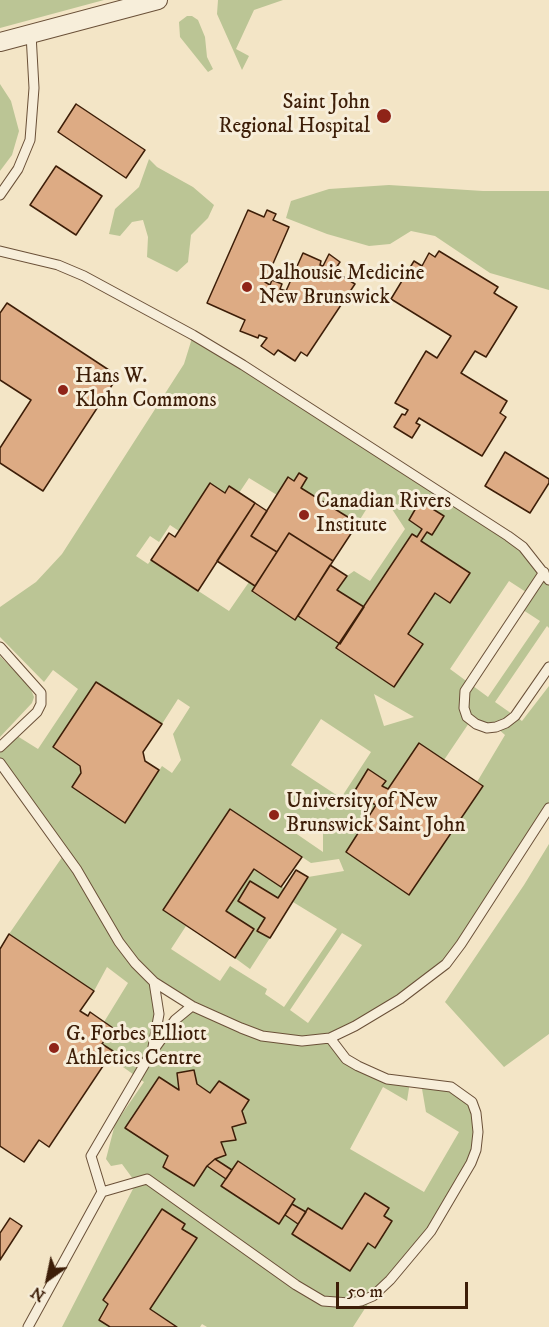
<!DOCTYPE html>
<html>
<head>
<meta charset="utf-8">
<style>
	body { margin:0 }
	#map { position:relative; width:549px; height:1327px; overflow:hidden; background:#f3e5c6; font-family:"IM FELL DW Pica",serif }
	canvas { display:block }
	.north { position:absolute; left:18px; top:1249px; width:60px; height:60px; -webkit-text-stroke:4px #f7eeda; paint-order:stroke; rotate:213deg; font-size:16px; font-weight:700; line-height:24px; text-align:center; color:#3d1e08 }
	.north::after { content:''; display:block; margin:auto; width:21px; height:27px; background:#3d1e08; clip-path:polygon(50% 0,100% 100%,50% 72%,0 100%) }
	.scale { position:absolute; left:336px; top:1282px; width:132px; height:27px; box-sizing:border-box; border:3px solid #3d1e08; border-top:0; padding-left:8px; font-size:18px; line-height:21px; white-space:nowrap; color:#3d1e08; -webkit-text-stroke:4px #f7eeda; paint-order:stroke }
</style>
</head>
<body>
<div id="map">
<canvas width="549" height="1327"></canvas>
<div class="north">N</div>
<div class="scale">50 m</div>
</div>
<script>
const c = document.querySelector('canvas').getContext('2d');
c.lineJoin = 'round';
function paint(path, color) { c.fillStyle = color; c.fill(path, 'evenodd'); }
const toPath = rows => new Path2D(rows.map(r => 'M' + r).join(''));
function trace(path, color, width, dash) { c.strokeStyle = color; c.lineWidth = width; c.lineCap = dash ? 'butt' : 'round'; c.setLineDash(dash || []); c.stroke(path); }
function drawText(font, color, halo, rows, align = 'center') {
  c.font = font + ' "IM FELL DW Pica",serif'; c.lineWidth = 6; c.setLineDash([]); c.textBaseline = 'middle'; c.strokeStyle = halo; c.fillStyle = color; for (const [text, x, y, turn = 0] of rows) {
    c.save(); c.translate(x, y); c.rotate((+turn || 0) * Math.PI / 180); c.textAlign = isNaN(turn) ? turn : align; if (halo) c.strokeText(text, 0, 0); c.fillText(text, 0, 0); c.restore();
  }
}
const green = toPath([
	[0,0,104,0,0,28],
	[218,0,283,0,254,10,236,49,249,56,242,70,217,14],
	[187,16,192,16,198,20,205,37,207,57,213,69,208,72,180,37,179,22],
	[0,84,11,101,19,131,12,155,0,171],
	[149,159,157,167,193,187,214,205,208,218,191,235,188,262,177,272,147,257,148,237,143,220,132,222,120,236,109,234,115,209,139,187],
	[389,185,483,191,549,191,549,290,490,273,435,236,411,231,390,244,369,246,327,234,286,218,291,201,329,189],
	[193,335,508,536,549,580,549,628,547,626,495,702,522,721,549,686,549,808,461,944,423,983,330,1038,358,1066,410,1082,407,1101,383,1087,350,1149,424,1192,459,1132,426,1112,421,1083,438,1084,472,1102,476,1150,431,1231,373,1296,353,1327,207,1327,202,1324,200,1327,177,1327,150,1309,197,1238,182,1229,185,1224,162,1209,103,1300,108,1304,99,1320,110,1327,62,1327,136,1183,122,1164,111,1166,106,1159,115,1124,144,1082,109,1057,102,1044,113,1028,104,1022,128,983,107,967,94,991,9,934,65,853,0,763,0,747,14,734,38,749,78,689,53,670,44,682,0,637,0,607,36,582,62,554,184,364],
	[299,473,307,478,301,488,350,519,347,525,354,529,374,497,392,509,405,529,370,581,354,571,347,576,337,590,364,607,411,535,417,537,422,529,409,520,420,502,427,532,421,541,470,573,450,603,435,593,408,634,423,644,394,687,336,649,340,644,298,616,295,620,252,592,255,586,249,582,229,611,151,560,148,564,136,556,150,536,159,542,170,525,179,531,210,483,225,493,229,486,239,493,249,478,277,495,289,478,294,481],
	[509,581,529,594,520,608,540,621,488,697,450,669],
	[96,682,162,724,178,699,190,707,173,734,181,760,172,773,162,766,125,823,72,787,81,773,79,766,53,747],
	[374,694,414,717,384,726],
	[321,719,371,752,341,798,291,765],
	[471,720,496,727,505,735,477,782,483,786,409,894,346,852,376,805,370,802,366,807,351,797,368,770,385,780,382,786,388,789,419,743,444,760],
	[230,809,311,863,339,859,344,871,308,877,293,902,337,929,284,1007,265,994,267,989,230,966,220,981,171,949,186,926,163,910],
	[323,818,323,852,288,828],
	[342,933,362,945,308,1023,290,1010],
	[155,982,192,1006,151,1053,156,1035],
	[177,1073,210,1093,219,1081,249,1100,242,1111,246,1123,232,1127,236,1140,221,1142,225,1155,215,1159,232,1170,238,1161,295,1199,292,1204,306,1212,309,1208,342,1229,365,1193,389,1208,384,1216,392,1221,375,1247,368,1243,350,1271,292,1234,298,1224,285,1215,279,1224,222,1185,226,1179,207,1166,193,1186,163,1167,168,1156,126,1128,159,1078,179,1090],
	[0,656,30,687,34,697,32,703,0,737],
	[549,844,549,1034,504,1067,445,1002,524,885],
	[254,869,284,888,278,898,250,881,238,901,265,918,258,930,270,938,250,969,235,958,254,929,226,911]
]);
const building = toPath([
	[76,104,145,150,126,178,58,132,76,104],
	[56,166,102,196,76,235,30,205,56,166],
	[248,210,264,217,267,210,276,214,273,220,289,227,265,282,270,285,272,280,282,284,280,289,286,291,303,253,321,261,320,265,323,266,329,254,340,262,334,271,355,284,307,356,301,352,295,361,278,350,274,355,261,346,267,338,259,335,258,338,240,331,245,320,207,303,248,210],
	[439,251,498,287,494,293,517,307,486,357,475,351,461,373,507,401,500,413,506,417,482,456,419,418,416,423,420,425,412,438,394,427,402,414,405,415,408,410,395,403,426,351,437,358,451,336,391,299,414,261,422,266,429,253,435,257,439,251],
	[7,303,118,376,43,491,0,463,0,448,31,400,0,380,0,313,7,303],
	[505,452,549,479,549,483,530,513,485,486,505,452],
	[299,473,307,478,301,488,351,519,347,525,354,529,333,561,289,533,277,552,251,536,288,477,294,481,299,473],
	[210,483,225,493,229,486,255,503,198,591,151,560,169,533,175,537,210,483],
	[420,501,444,516,432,535,427,532,421,541,470,573,450,603,435,593,408,634,423,644,394,687,336,648,412,534,417,537,422,529,409,520,420,501],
	[255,503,267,511,251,536,277,552,255,586,217,561,255,503],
	[289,533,333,561,295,620,252,591,289,533],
	[330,565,347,576,337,590,364,607,340,644,298,616,330,565],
	[96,682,162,724,143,752,145,761,159,770,125,823,72,787,81,773,80,766,53,747,96,682],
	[419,743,483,786,409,895,346,852,376,805,370,802,366,808,351,797,368,769,386,781,382,786,388,789,419,743],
	[230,809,302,857,281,887,254,869,226,911,254,929,235,958,163,910,230,809],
	[296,870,308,877,270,938,257,931,265,918,238,901,250,881,278,898,296,870],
	[9,934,94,991,80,1011,88,1016,90,1012,113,1028,102,1044,113,1051,49,1147,39,1140,24,1162,0,1146,0,949,9,934],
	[194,1070,197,1084,210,1093,219,1081,249,1100,242,1111,246,1123,232,1127,236,1140,221,1142,226,1155,215,1159,207,1166,194,1186,163,1167,168,1156,125,1128,159,1077,179,1090,177,1073,194,1070],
	[215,1159,232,1170,226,1179,207,1166,215,1159],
	[238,1161,295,1199,279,1224,221,1186,238,1161],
	[365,1193,389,1208,384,1216,392,1221,375,1248,368,1243,350,1271,292,1234,308,1208,342,1229,365,1193],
	[292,1204,306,1212,298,1224,285,1215,292,1204],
	[162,1209,185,1224,182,1229,197,1238,150,1309,177,1327,110,1327,99,1320,108,1304,103,1300,162,1209],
	[10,1218,22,1226,0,1260,0,1233,10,1218]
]);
const lane = toPath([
	[0,195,18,169,30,140,34,88,31,34],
	[0,251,58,265,84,276,193,335,243,365,508,536,523,547,549,580],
	[544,572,465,691,464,708,467,717,476,724,487,728,496,727,506,723,515,716,549,667],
	[0,647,41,693,41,704,37,712,0,747],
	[0,763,77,870,119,942,135,963,154,982,192,1006,241,1028,262,1036,302,1041,330,1038,355,1026,400,999,446,964,461,944,549,808],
	[153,1047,159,1014,154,982],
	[102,1192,91,1156,150,1055,175,1020,192,1006],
	[28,1327,102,1192,147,1179,296,1285,323,1301,349,1303,361,1301,373,1296,390,1280,431,1231,471,1163,476,1150,478,1132,476,1113,472,1102,451,1087,387,1079,358,1066,346,1059,330,1038]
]);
const street = toPath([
	[0,42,158,0]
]);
const markers = [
	[384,116,8,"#8f2418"],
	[247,287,6,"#8f2418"],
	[63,390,6,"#8f2418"],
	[304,515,6,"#8f2418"],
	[274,815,6,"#8f2418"],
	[54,1048,6,"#8f2418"]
];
const poiNames = [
	["Saint John",370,104,"right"],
	["Regional Hospital",370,128,"right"],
	["Dalhousie Medicine",259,275],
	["New Brunswick",259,299],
	["Hans W.",75,378],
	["Klohn Commons",75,402],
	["Canadian Rivers",316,503],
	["Institute",316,527],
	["University of New",286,803],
	["Brunswick Saint John",286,827],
	["G. Forbes Elliott",66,1036],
	["Athletics Centre",66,1060]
];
paint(green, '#bbc595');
paint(building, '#ddab84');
trace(building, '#3d1e08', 1.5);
trace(lane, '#6a5038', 11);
trace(street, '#6a5038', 20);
trace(lane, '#f7eeda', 9);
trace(street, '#f7eeda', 18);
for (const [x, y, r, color] of markers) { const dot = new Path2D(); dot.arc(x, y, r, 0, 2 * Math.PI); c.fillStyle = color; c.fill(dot); trace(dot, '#f7eeda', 2); }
drawText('21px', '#3d1e08', '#f7eeda', poiNames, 'left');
</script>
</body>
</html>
